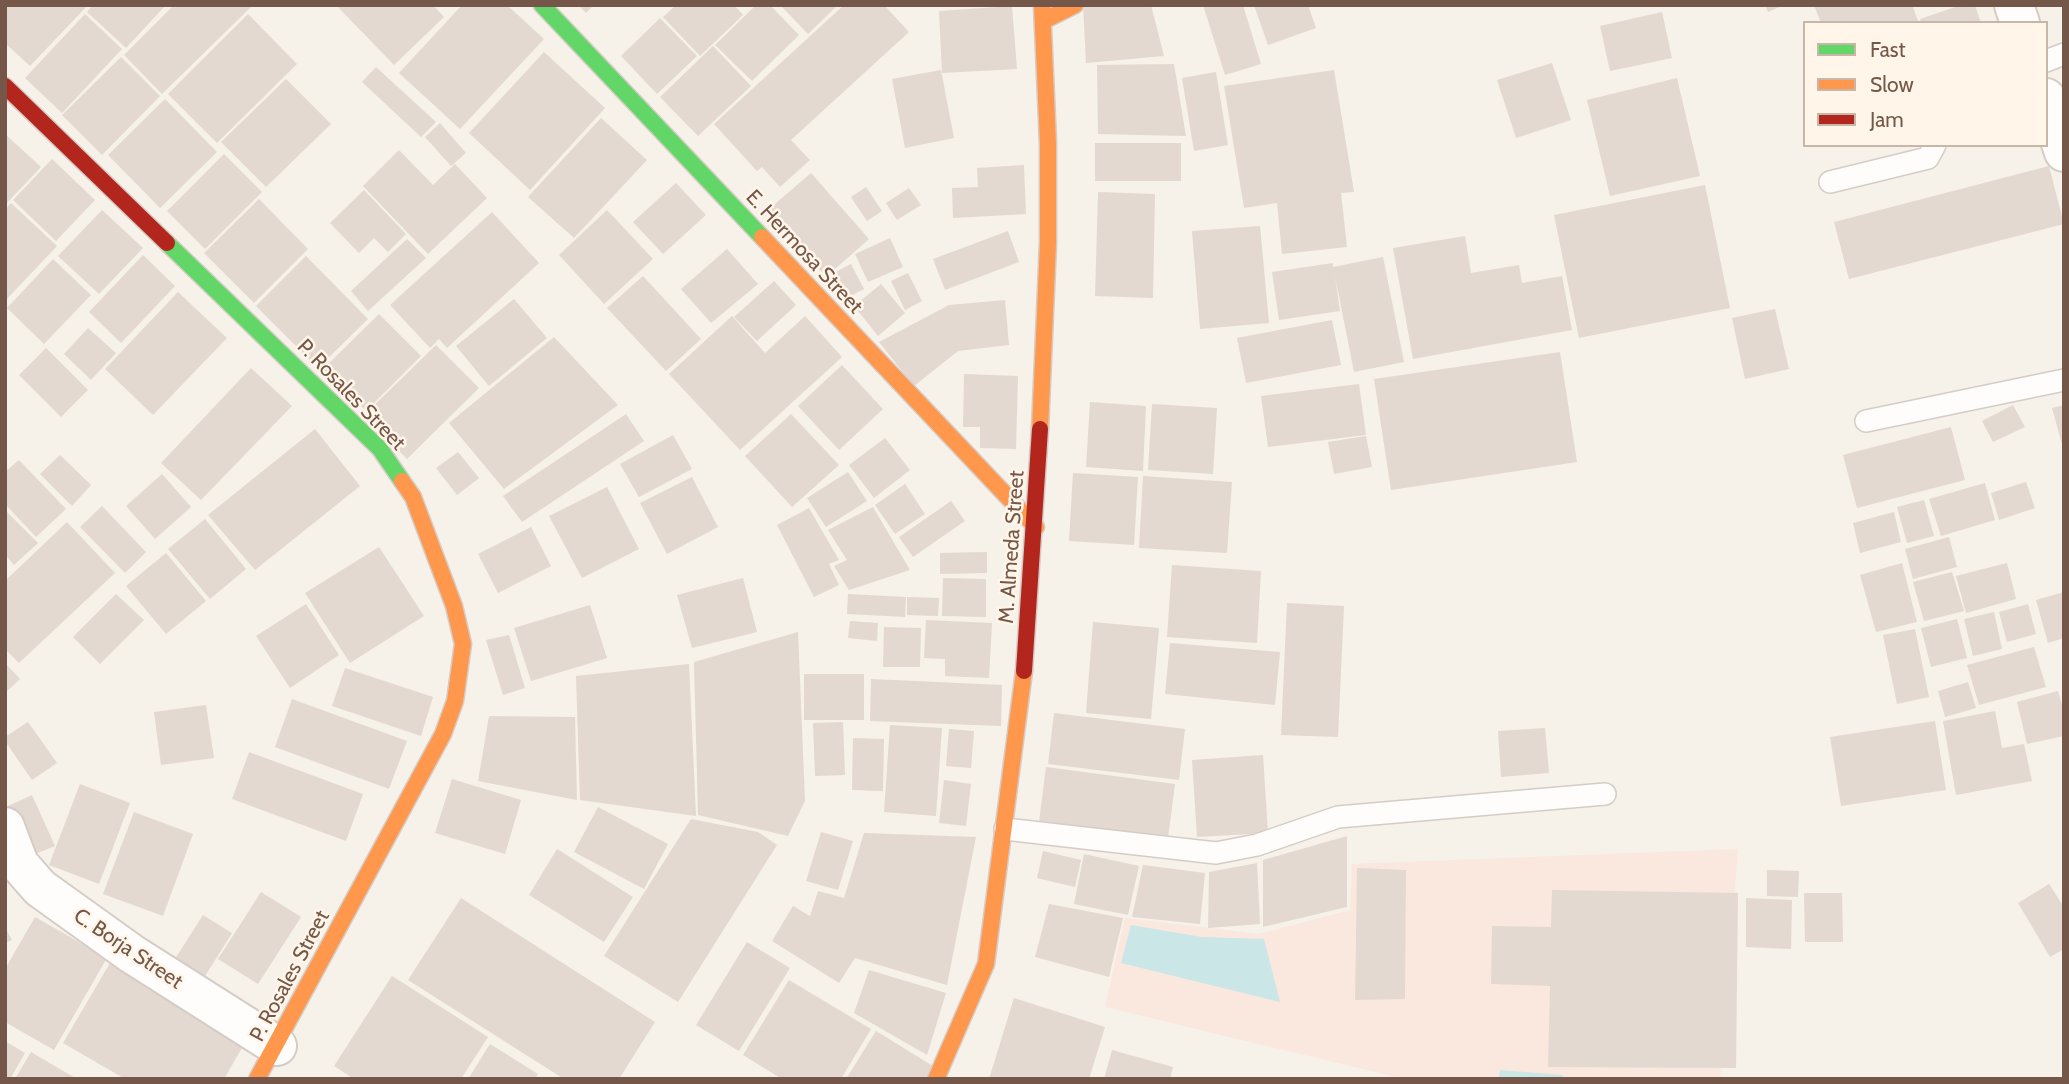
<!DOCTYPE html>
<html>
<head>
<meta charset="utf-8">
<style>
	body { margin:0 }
	#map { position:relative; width:2069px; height:1084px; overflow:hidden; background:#f6f1e9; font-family:Cabin,sans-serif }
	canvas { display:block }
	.frame { position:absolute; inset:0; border:7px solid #755749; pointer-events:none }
	.legend { position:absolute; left:1803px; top:21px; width:245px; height:126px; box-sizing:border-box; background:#fff6e9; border:2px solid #c8b6a9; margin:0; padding:9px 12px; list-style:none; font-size:21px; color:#755749 }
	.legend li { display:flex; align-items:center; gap:14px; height:35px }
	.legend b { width:35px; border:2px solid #c8b6a9 }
</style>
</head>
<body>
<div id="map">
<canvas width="2069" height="1084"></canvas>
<div class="frame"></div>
<ul class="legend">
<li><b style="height:9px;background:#63d668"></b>Fast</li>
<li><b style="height:9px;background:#ff974d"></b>Slow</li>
<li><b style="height:9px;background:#b3261e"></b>Jam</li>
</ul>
</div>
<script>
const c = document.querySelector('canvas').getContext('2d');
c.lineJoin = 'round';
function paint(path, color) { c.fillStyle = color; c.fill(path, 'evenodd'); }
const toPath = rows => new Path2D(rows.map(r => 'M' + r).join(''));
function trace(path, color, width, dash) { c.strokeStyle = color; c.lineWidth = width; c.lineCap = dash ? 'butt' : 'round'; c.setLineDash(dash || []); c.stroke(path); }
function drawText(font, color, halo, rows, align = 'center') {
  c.font = font + ' Cabin,sans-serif'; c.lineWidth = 5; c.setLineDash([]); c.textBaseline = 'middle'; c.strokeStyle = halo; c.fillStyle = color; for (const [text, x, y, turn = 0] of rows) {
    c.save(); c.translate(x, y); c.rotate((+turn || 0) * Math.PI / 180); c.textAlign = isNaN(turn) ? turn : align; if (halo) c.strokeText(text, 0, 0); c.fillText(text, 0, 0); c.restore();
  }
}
const commercial = toPath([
	[1738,849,1720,1079,1404,1079,1105,1007,1125,918,1259,934,1350,910,1352,864]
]);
const water = toPath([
	[1131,925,1202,937,1264,939,1280,1002,1121,963],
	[1500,1070,1563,1075,1563,1079,1499,1079]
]);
const building = toPath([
	[5,5,88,5,30,66,5,43],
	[93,5,166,5,126,48,87,12],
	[174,5,253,5,162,94,124,55],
	[336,5,433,5,444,17,394,65],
	[462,5,507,5,544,39,460,129,399,73],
	[578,5,594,5,586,13],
	[676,5,734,5,743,15,700,56,663,17],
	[756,5,770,5,799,35,752,81,715,45],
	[780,5,838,5,808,34],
	[844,5,884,5,909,32,791,140,810,160,780,187,762,167,757,171,714,124],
	[1083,5,1151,5,1164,56,1086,63],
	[1203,5,1243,5,1261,64,1225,75],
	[1254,5,1308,5,1316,28,1268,45],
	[1765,5,1784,5,1768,12],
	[1814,5,1912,5,1919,23,1821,23],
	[1961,5,1975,5,1981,23,1921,23,1920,19],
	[1012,6,1017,69,942,73,939,11],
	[1662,12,1672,58,1610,71,1600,26],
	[85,14,122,49,62,113,25,78],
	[248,14,297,64,217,143,168,94],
	[660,18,697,56,657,94,621,56],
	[713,46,751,86,698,136,660,97],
	[544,52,605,108,530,190,469,133],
	[121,57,160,96,102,155,62,115],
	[1552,63,1571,120,1516,138,1497,80],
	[1174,64,1186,136,1098,134,1097,65],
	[376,67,436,122,421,137,362,82],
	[941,70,954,138,905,148,892,79],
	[1334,70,1354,192,1341,193,1347,247,1282,254,1277,203,1244,208,1224,86],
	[1216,72,1228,145,1194,151,1182,78],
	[1677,78,1700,176,1610,196,1587,100],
	[286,79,331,124,266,187,221,142],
	[165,99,217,152,160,208,108,155],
	[601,118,647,160,574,238,528,197],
	[440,123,466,153,451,166,425,137],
	[5,134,41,167,5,205],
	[1095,143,1181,143,1181,181,1095,181],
	[399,150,433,185,455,164,487,198,428,254,363,186],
	[224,154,262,192,205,249,167,211],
	[52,159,95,200,56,241,13,200],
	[1024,165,1026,214,953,218,952,188,978,187,977,168],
	[2049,166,2064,224,1849,279,1834,222],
	[811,173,869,239,826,277,768,210],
	[676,183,706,215,663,254,633,222],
	[1705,185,1730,308,1579,338,1554,215],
	[866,187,882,211,867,221,851,197],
	[909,188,921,205,897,220,886,203],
	[364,190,406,234,388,252,374,238,359,253,330,223],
	[1098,192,1155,194,1153,298,1095,296],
	[259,199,308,249,254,303,204,253],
	[11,203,57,246,5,301,5,209],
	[102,210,143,248,99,294,58,256],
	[607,210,653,259,604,304,559,255],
	[492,212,539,263,447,348,439,339,430,348,390,305],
	[1260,226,1269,323,1200,329,1192,231],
	[1008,231,1019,262,945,290,933,259],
	[1465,236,1471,273,1519,265,1522,283,1562,276,1572,330,1413,359,1393,248],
	[890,238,903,267,868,282,855,254],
	[407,239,426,258,368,311,351,291],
	[727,249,758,284,711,323,681,289],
	[143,255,175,286,121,343,89,312],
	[306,256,368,319,318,368,256,306],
	[1383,257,1404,362,1354,372,1335,276,1340,311,1279,320,1272,272,1333,263,1333,267],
	[53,259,91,295,44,344,7,308],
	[851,264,864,289,843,300,830,275],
	[908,273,922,301,905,310,891,281],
	[643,276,701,339,666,371,607,308],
	[774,281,796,305,757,341,734,317],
	[881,284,905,313,878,336,854,306],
	[178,292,227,338,153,415,105,369],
	[514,299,547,338,489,386,456,346],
	[1005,300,1009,345,958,351,914,386,879,342,949,305],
	[1775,309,1789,369,1745,379,1732,318],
	[379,314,421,356,366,411,323,369],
	[732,316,765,353,805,316,842,357,740,450,669,374],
	[1332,320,1341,365,1246,383,1237,338],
	[88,328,116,353,91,380,64,354],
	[554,337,618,405,504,489,449,423],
	[436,345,479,388,407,459,364,415],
	[46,348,88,390,61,417,19,375],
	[1560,352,1577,462,1391,490,1374,379],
	[842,365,883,409,839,450,798,406],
	[251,368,292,406,201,500,161,463],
	[964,374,1018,376,1016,449,980,448,980,427,963,427],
	[1359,384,1366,435,1268,447,1261,396],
	[1090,402,1146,406,1143,471,1086,467],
	[1152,404,1217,408,1213,474,1148,470],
	[2013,405,2025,427,1993,442,1982,421],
	[2064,405,2064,448,2063,448,2052,408],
	[626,414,644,441,522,522,503,496],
	[791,414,839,465,792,507,745,456],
	[1951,427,1965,480,1857,508,1843,455],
	[315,429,360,486,255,570,208,515],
	[673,435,692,469,639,497,620,464],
	[1366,436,1372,467,1334,474,1328,442],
	[885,438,910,470,874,498,849,465],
	[458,452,479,478,457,495,436,468],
	[60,455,91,485,72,506,40,474],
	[19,460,66,509,36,537,5,504,5,472],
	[848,472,867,501,826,527,807,498],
	[1073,473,1138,477,1134,545,1069,541],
	[162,474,191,507,155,539,126,506],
	[1143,476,1232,482,1227,553,1139,548],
	[692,477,718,527,667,554,640,503],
	[2026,482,2035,508,1999,520,1991,493],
	[1985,483,1995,520,1941,536,1929,499],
	[905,484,925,514,895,534,875,505],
	[607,487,639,549,582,578,549,516],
	[1924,500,1934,536,1907,543,1897,507],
	[951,501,965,521,913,557,899,537],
	[102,506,146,552,125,573,80,527],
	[873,507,910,570,849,590,834,566,847,560,828,530],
	[809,508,839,560,829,564,839,585,814,597,777,525],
	[5,510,38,543,14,565,5,555],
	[1894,512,1901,542,1860,553,1853,523],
	[205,519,246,569,210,599,168,549],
	[67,522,115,573,19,663,5,649,5,581],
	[531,527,551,566,498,593,478,554],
	[1949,537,1957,567,1913,579,1905,549],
	[379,547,424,616,350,663,305,593],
	[987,552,987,573,940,574,940,553],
	[166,553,206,601,166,634,126,586],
	[1902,563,1917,622,1876,632,1860,575],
	[2007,563,2016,599,1966,613,1956,576],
	[1172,565,1261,571,1257,643,1167,637],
	[1952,572,1964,611,1924,621,1913,582],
	[743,578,757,632,692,648,677,595],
	[943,578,986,579,986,617,942,616],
	[2064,592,2064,638,2048,643,2036,600],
	[116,594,144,620,100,664,73,637],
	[848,594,906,597,905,617,847,614],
	[907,597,939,598,938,616,907,615],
	[1287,603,1344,606,1338,737,1281,735],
	[306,604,339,655,290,688,256,636],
	[2028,604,2036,634,2007,642,1999,612],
	[590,605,607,658,531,681,514,628],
	[1994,612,2002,649,1973,656,1964,619],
	[1957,619,1967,658,1931,667,1921,628],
	[926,620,992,623,989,678,945,676,945,659,924,658],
	[850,621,878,623,877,641,848,638],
	[1093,622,1159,628,1151,719,1086,713],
	[884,627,921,628,920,667,883,667],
	[1915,629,1929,697,1897,704,1883,635],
	[798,632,805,801,788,836,698,815,694,662],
	[509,635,525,688,503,695,486,640],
	[1170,643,1280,652,1275,705,1165,694],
	[2034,647,2046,687,1979,705,1967,665],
	[5,663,20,679,5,693],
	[689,664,696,816,580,800,576,676],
	[345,668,433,697,421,736,332,706],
	[804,674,864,674,864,720,804,720],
	[871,679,1002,685,1001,726,870,721],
	[1968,682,1976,708,1945,717,1938,691],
	[2058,691,2064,712,2064,736,2027,744,2017,702],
	[292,699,407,741,389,789,275,747],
	[206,705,214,758,161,765,154,712],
	[1995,711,2002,748,2024,744,2032,781,1956,795,1943,721],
	[1054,713,1185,729,1179,780,1048,764],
	[489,716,575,717,577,800,478,781],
	[1935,721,1946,790,1841,806,1830,737],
	[28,722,57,763,32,780,5,741,5,737],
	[843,722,845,775,815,776,813,723],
	[890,725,942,728,936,816,884,812],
	[1545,728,1549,773,1501,777,1498,731],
	[949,729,974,731,971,768,946,766],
	[853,738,884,739,883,791,852,790],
	[249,752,363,794,346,841,232,799],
	[1263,755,1268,833,1197,837,1192,760],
	[1046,767,1175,784,1168,838,1039,822],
	[452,779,521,800,505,854,435,833],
	[944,780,971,784,966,826,939,823],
	[80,784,130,803,99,884,49,865],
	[32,795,55,846,30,856,8,806],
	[598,807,668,844,644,889,574,852],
	[134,812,193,834,163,916,103,894],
	[691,819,758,832,777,845,678,1002,604,956],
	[821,832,853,841,838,890,806,881],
	[864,833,976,837,947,985,855,958,839,983,772,941,793,906,810,916,818,891,844,898],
	[1347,836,1347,907,1263,927,1263,860],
	[557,849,633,897,604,942,529,895],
	[1043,851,1081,860,1075,887,1037,878],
	[1084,854,1139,866,1128,915,1074,904],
	[1257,863,1260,924,1208,928,1209,872],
	[1143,865,1205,873,1200,924,1132,917],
	[1357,868,1406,870,1405,999,1355,1000],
	[1767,870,1799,871,1798,897,1767,896],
	[2049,884,2064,907,2064,949,2050,957,2018,903],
	[1552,890,1738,893,1736,1068,1548,1067,1550,986,1491,984,1492,926,1551,927],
	[261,892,301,917,258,984,218,959],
	[1804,893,1842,893,1843,942,1805,942],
	[461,898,655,1022,619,1079,564,1079,408,980],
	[1746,898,1792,900,1791,949,1746,947],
	[1049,904,1123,918,1109,977,1035,957],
	[203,915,232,933,202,981,173,962],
	[35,917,107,958,54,1050,5,1022,5,969],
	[5,927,12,940,5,943],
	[747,942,790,968,739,1051,696,1025],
	[110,963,246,1041,224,1079,125,1079,63,1043],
	[869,970,946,993,927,1055,854,1013],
	[392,976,488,1037,461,1079,354,1079,334,1066],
	[789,980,871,1029,841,1079,782,1079,743,1055],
	[1014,998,1105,1027,1089,1079,989,1079],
	[876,1031,933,1066,926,1079,846,1079],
	[5,1041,25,1053,10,1079,5,1079],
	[490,1044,538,1074,535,1079,468,1079],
	[1112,1050,1173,1067,1170,1079,1104,1079],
	[31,1052,77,1079,15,1079]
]);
const lane = toPath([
	[2046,61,2064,54],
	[1830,182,1928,158,1935,145],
	[1866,421,2064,380],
	[1005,829,1216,853,1257,845,1338,817,1605,794]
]);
const street = toPath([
	[2014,5,2020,23],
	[2046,98,2064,152],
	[5,827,19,864,40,888,132,954,277,1046]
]);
const fast = toPath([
	[542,5,762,237],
	[167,243,380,449,402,481]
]);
const slow = toPath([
	[1043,21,1075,5],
	[762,237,1036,527],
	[1040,429,1048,243,1048,143,1042,5],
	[257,1079,443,734,455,701,463,644,454,606,413,497,402,481],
	[936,1079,986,964,1024,671]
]);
const jam = toPath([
	[5,86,167,243],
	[1024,671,1040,429]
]);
const streetNames = [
	["E. Hermosa Street",804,252,47],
	["P. Rosales Street",351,395,46],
	["M. Almeda Street",1012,547,-86],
	["C. Borja Street",128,949,34],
	["P. Rosales Street",290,976,-62]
];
paint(commercial, '#fae8df');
paint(water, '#cae6e7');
paint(building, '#e3d9d0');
trace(lane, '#d5ccc6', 24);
trace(street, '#d5ccc6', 42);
trace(fast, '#d6ccc6', 19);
trace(slow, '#d6ccc6', 19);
trace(jam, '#d6ccc6', 19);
trace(lane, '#fefdfc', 21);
trace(street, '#fefdfc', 38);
trace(fast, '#63d668', 16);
trace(slow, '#ff974d', 16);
trace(jam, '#b3261e', 16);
drawText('21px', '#755749', '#fff6e9', streetNames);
</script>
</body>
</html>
